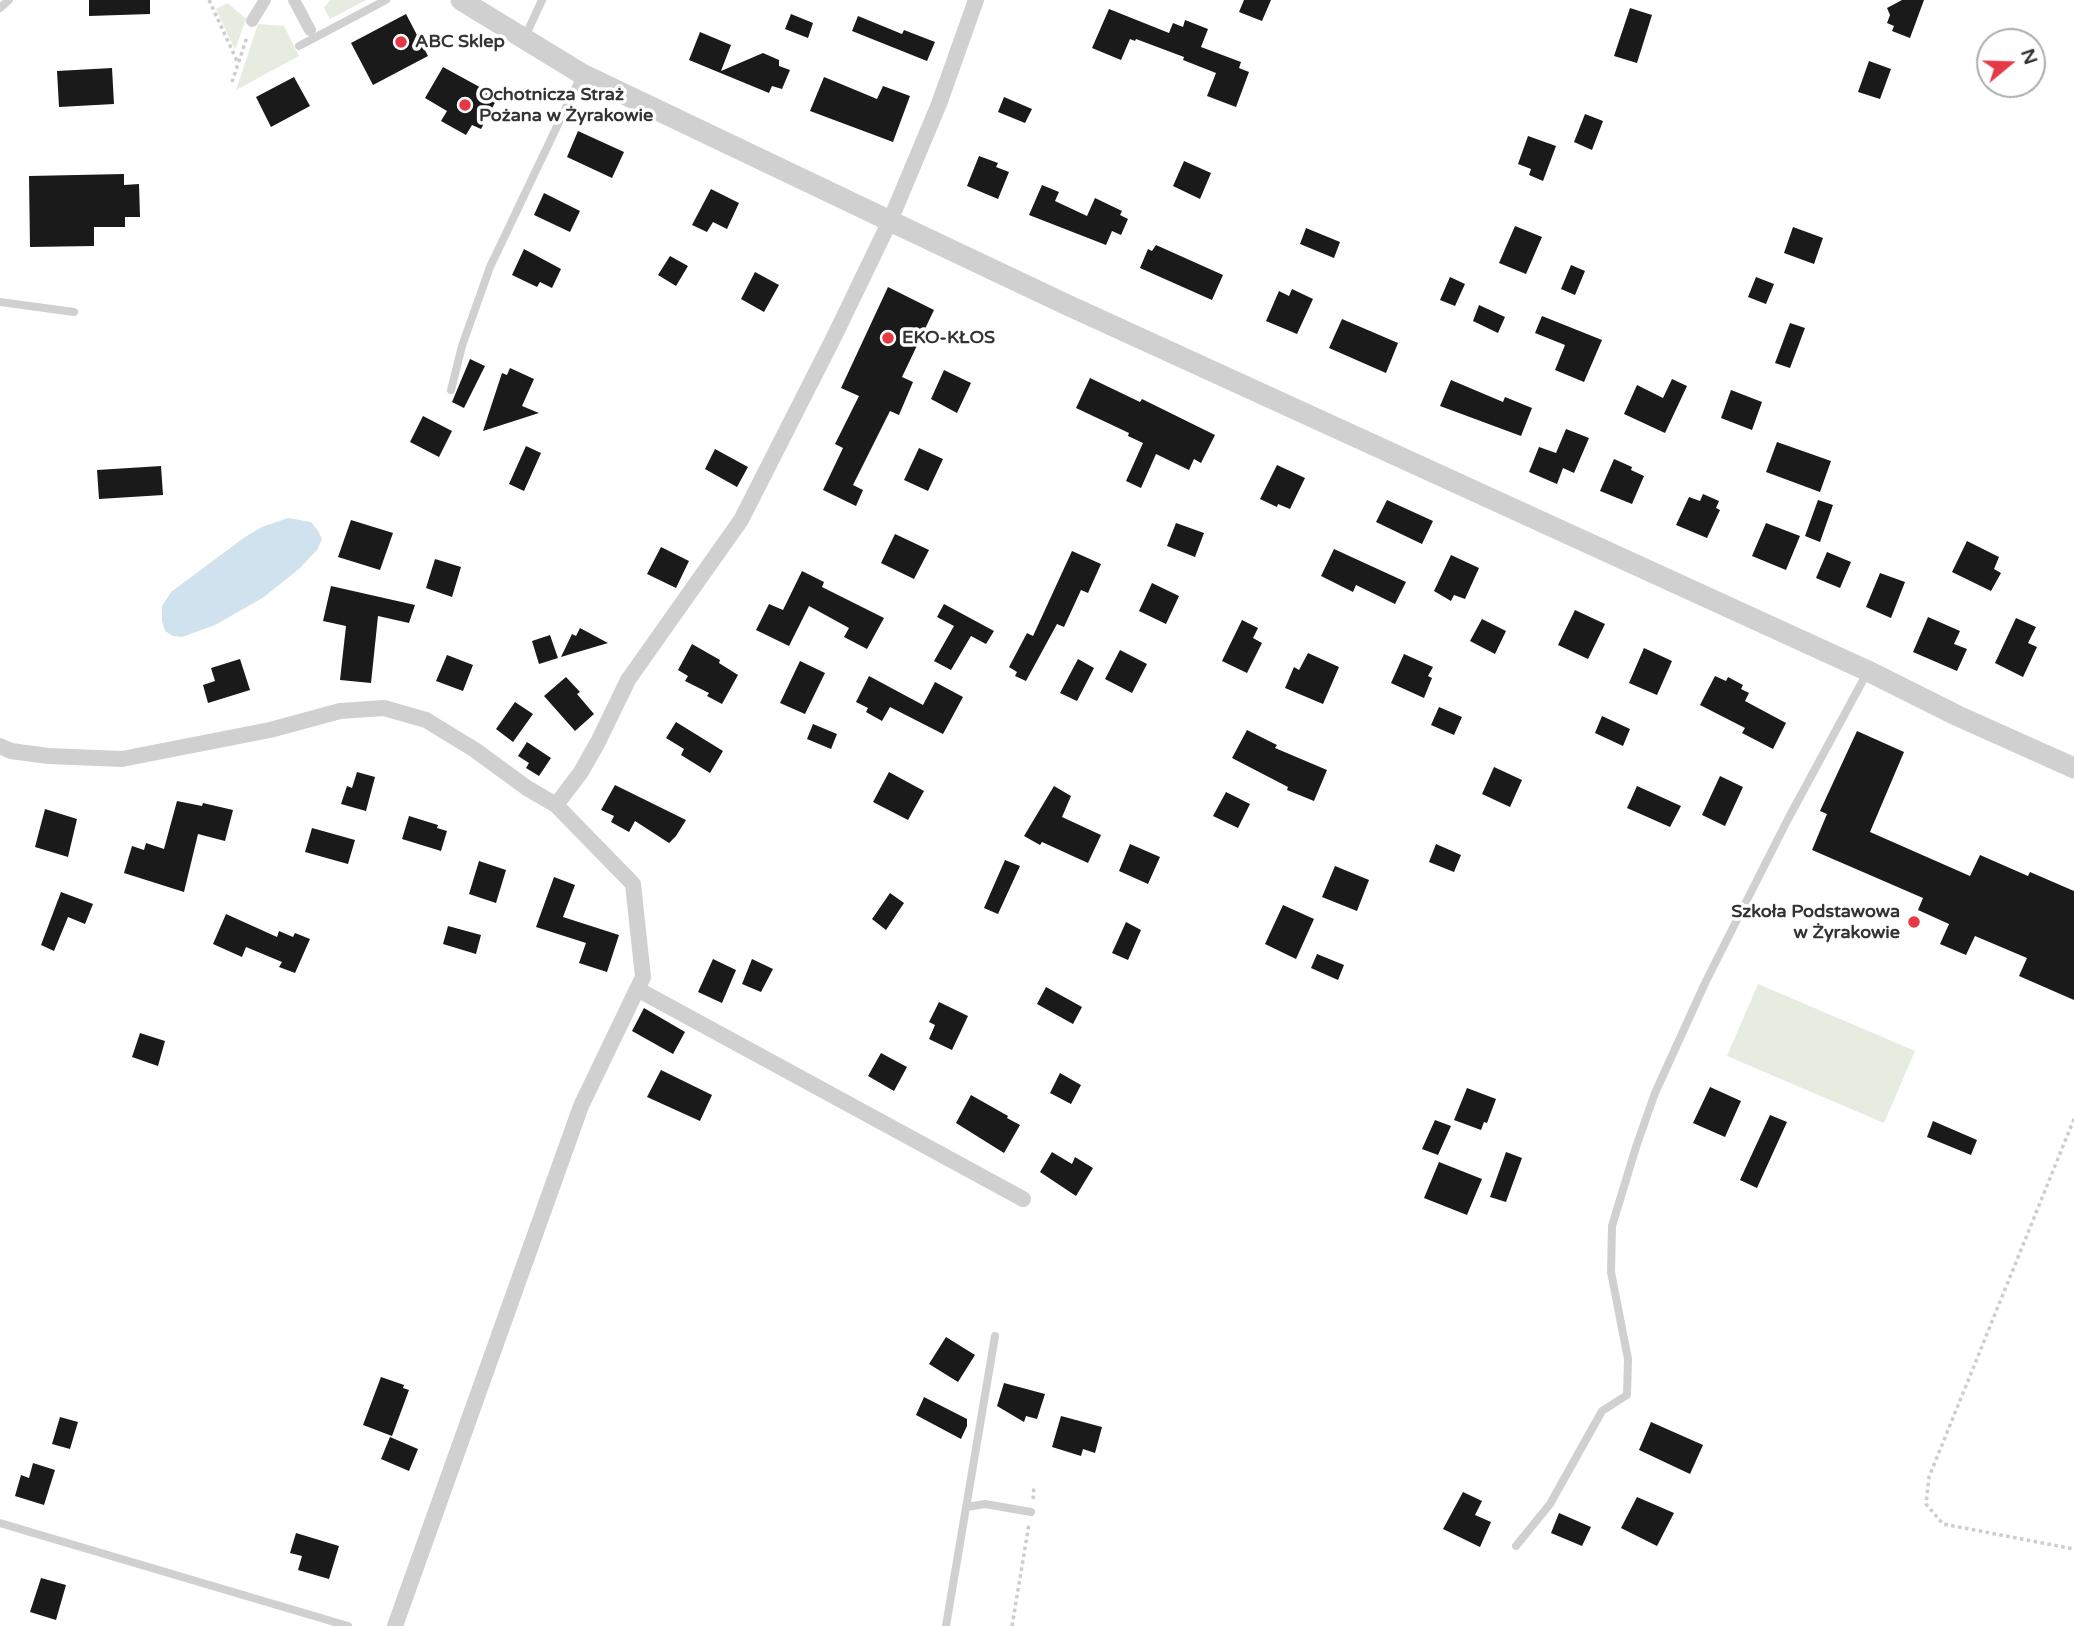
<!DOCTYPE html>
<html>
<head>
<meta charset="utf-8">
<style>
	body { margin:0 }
	#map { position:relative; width:2074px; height:1626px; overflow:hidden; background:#fff; font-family:"Varela Round",sans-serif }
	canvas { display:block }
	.north { position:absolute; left:1976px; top:28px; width:70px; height:70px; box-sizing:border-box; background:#fff; border:2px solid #adadad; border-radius:50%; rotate:71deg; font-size:19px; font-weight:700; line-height:28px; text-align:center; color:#333 }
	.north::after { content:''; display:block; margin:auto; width:24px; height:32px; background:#e63946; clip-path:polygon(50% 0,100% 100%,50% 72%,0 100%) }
</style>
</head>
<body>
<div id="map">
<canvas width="2074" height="1626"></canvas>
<div class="north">N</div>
</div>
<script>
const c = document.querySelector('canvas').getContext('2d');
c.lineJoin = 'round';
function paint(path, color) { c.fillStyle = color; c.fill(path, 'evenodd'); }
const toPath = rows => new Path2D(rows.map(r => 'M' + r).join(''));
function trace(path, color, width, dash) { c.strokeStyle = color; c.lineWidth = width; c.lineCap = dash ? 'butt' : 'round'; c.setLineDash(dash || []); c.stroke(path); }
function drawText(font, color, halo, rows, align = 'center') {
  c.font = font + ' "Varela Round",sans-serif'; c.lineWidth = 7; c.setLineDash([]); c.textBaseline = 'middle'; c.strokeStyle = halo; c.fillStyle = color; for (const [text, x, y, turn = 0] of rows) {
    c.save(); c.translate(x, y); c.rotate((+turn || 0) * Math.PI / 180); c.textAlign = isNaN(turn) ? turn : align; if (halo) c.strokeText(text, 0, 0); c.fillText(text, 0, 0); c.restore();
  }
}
const green = toPath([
	[330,0,366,0,330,19,324,8],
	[228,3,246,19,235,50,216,9],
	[258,24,284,26,299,56,236,90],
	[1758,984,1915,1051,1884,1123,1727,1056]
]);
const water = toPath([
	[288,518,311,522,318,531,322,539,317,550,300,568,264,597,215,625,182,637,173,636,165,631,162,621,162,606,171,592,245,537,262,527]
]);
const building = toPath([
	[89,0,150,0,150,14,89,16],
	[1244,0,1271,0,1262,21,1239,12],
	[1902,0,1924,0,1910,38,1892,31,1894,26,1887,23,1890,15,1887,8],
	[1630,8,1652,15,1637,63,1614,56],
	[1109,9,1169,33,1173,23,1183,27,1185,20,1208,29,1201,47,1241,62,1239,68,1249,72,1236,107,1207,96,1216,73,1183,60,1184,57,1136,39,1135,41,1130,39,1121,60,1092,48],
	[406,14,428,56,373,85,351,43],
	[791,14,813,23,808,38,785,29],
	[858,16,902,34,904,30,935,42,927,61,852,31],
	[700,32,731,45,721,71,763,53,779,60,779,66,790,70,782,89,772,86,769,93,689,60],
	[1869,61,1891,69,1880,99,1858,92],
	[443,67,498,97,481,129,472,125,466,135,441,121,447,111,425,98],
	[112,68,114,104,59,107,57,71],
	[294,77,310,106,271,127,256,97],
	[824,77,877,99,883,86,910,96,893,142,810,111],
	[1004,97,1032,109,1025,123,998,112],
	[1585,114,1603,121,1592,150,1574,142],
	[578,131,624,152,612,178,567,157],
	[1528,136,1556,146,1543,181,1529,175,1531,169,1518,164],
	[979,156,998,163,996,167,1009,172,998,199,967,186],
	[1184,161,1211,173,1200,199,1173,186],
	[124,174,124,185,139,184,140,217,125,217,125,227,94,227,94,246,30,247,29,176],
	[1042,185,1059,192,1055,201,1087,216,1095,198,1122,211,1120,215,1128,219,1121,235,1112,231,1106,245,1029,215],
	[711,189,739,203,727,229,713,222,707,232,692,225],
	[544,193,580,211,570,232,534,215],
	[1515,226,1542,237,1526,274,1499,263],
	[1793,227,1823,238,1814,264,1784,253],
	[1306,228,1340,242,1334,258,1300,244],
	[1156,245,1223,275,1212,300,1140,268,1148,249,1152,251],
	[524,249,561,269,552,288,540,282,537,287,512,275],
	[670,256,688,266,676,286,658,275],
	[1571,265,1585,271,1575,295,1561,289],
	[755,272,779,285,764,312,741,299],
	[1450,277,1465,284,1455,306,1440,300],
	[1756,277,1774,284,1766,304,1748,297],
	[888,287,934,310,902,377,913,382,899,415,890,411,853,485,863,490,856,506,823,490,843,448,835,444,859,396,841,388],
	[1292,289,1313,299,1297,334,1266,321,1279,291,1289,296],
	[1479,305,1505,317,1498,333,1473,321],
	[1542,316,1602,340,1584,382,1555,370,1565,345,1535,333],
	[1342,319,1398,343,1386,373,1329,348],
	[1790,323,1805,328,1790,368,1775,363],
	[470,359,485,366,464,408,452,402],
	[510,368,534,379,522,406,539,413,483,431,502,373,507,375],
	[944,370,971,383,957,413,931,399],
	[1090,378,1140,402,1142,399,1215,435,1201,463,1194,459,1189,470,1156,454,1141,488,1126,481,1143,443,1128,436,1129,433,1076,408],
	[1672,379,1687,386,1665,433,1624,414,1637,385,1663,398],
	[1451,380,1503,402,1505,397,1532,408,1521,436,1440,406],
	[1731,390,1762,402,1752,430,1721,418],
	[423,416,452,431,439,457,410,442],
	[1566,429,1589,438,1574,473,1563,468,1557,484,1529,472,1539,447,1556,453],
	[1777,442,1831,461,1820,492,1766,472],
	[526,446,541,453,524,491,509,484],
	[919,448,943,459,928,491,904,480],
	[715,449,748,467,737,487,705,469],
	[1614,459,1632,467,1631,470,1644,476,1632,504,1600,491],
	[1277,465,1305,478,1290,509,1278,504,1277,507,1260,499],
	[161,466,163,495,99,499,97,470],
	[1703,494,1719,501,1716,508,1720,510,1707,538,1676,525,1689,497,1700,501],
	[1387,500,1433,521,1422,544,1376,522],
	[1818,500,1833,505,1820,542,1805,536],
	[351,520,393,533,380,570,338,557],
	[1176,523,1204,533,1195,557,1167,546],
	[1766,523,1800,536,1786,570,1752,556],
	[895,534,929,550,914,579,881,563],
	[1967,541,1999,557,1994,569,2001,573,1991,591,1952,572],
	[661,547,689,561,676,588,647,574],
	[1334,549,1406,582,1395,604,1356,585,1353,592,1321,576],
	[1072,551,1101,564,1088,593,1081,590,1064,627,1057,624,1026,681,1015,676,1017,672,1009,667,1027,633,1033,636],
	[1827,552,1851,562,1840,588,1816,578],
	[1451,555,1479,568,1465,599,1454,595,1451,601,1434,591],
	[435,559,461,567,452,597,426,588],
	[802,571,824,582,822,587,884,618,867,649,844,637,849,628,809,606,789,646,756,630,769,604,783,610],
	[1880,573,1905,582,1891,618,1866,607],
	[1152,583,1179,596,1166,624,1139,611],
	[331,586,415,605,409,623,378,616,371,683,340,680,346,626,323,621],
	[944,604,994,631,986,644,971,636,951,670,934,661,954,626,937,617],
	[1575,610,1605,624,1588,659,1558,645],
	[1928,617,1960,631,1954,644,1967,649,1957,671,1913,652],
	[2016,618,2036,627,2028,643,2037,647,2023,677,1995,663],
	[1482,619,1506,631,1495,654,1470,641],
	[1242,620,1258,628,1253,638,1262,643,1247,673,1222,661],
	[580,628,608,643,561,657,572,634,576,636],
	[550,635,558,658,539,664,532,641],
	[692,644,720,660,719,663,738,675,722,704,707,696,709,693,685,681,688,676,678,670],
	[1644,648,1672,661,1657,695,1629,683],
	[1120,650,1147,664,1132,693,1105,679],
	[1308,653,1339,667,1323,704,1285,688,1294,667,1299,670],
	[1404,654,1433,667,1428,676,1432,678,1424,698,1391,683],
	[447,655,473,665,463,691,436,681],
	[240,659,250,690,208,703,203,685,215,681,211,668],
	[1078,659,1094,668,1077,701,1060,693],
	[800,661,825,673,805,714,780,703],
	[869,676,923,705,935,682,963,697,943,734,890,707,882,721,866,712,868,708,856,702],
	[1715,676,1726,681,1728,677,1743,685,1741,689,1749,693,1745,701,1786,723,1773,749,1742,733,1745,728,1700,705],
	[566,677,580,692,577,694,594,714,575,731,544,696],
	[515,702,533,714,513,742,496,729],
	[1439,707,1462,717,1454,735,1431,725],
	[1602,716,1630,729,1623,746,1595,733],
	[676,722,723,751,710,773,681,755,684,749,666,738],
	[813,724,837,734,831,749,807,739],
	[1247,730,1277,745,1275,748,1327,770,1314,801,1287,790,1288,787,1232,758],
	[1857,731,1904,752,1870,832,1970,876,1980,855,2028,876,2030,872,2074,891,2074,1000,2019,976,2027,958,1975,936,1966,955,1940,944,1949,924,1918,910,1923,898,1812,850,1827,814,1820,811],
	[527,742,551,758,539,776,526,768,529,763,518,756],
	[1494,767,1522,780,1510,807,1482,794],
	[357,772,375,777,366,811,341,804,347,786,352,788],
	[889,772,924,791,908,820,873,802],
	[1720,776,1743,787,1725,826,1702,815],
	[615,785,686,820,676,836,669,843,635,821,629,832,611,822,614,816,601,810],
	[1054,786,1071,796,1062,817,1101,835,1088,863,1042,842,1040,845,1024,836],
	[1637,786,1681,806,1670,827,1627,808],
	[1226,792,1250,804,1238,828,1213,816],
	[177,801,202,806,203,803,233,810,225,841,198,834,184,892,124,873,132,846,144,850,146,843,164,849],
	[45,809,77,819,68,857,35,847],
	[409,816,438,825,437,828,447,831,441,851,402,839],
	[312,828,355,840,348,864,305,852],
	[1130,844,1160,857,1148,884,1119,871],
	[1436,844,1461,855,1454,872,1429,862],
	[1005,860,1020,866,998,914,984,908],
	[479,861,506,870,496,903,469,894],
	[1335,866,1369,880,1357,911,1322,897],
	[554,877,575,885,563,917,619,935,607,972,579,963,586,943,536,927],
	[61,892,93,904,85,924,68,917,54,951,41,945],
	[890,893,904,903,886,930,872,919],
	[1283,905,1314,919,1296,959,1265,944],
	[226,914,277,937,279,931,293,937,295,933,310,939,295,973,279,967,282,962,246,947,242,957,213,944],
	[1126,922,1141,930,1128,960,1112,953],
	[448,926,481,935,476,954,443,944],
	[1317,954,1344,965,1338,980,1311,968],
	[713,959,736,970,722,1003,698,992],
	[752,959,773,969,761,992,742,984],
	[1046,987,1082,1007,1073,1024,1037,1004],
	[939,1002,968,1016,952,1050,929,1039,935,1025,929,1022],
	[644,1008,685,1032,673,1054,632,1031],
	[140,1033,165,1041,158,1066,132,1057],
	[881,1053,907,1067,894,1091,868,1076],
	[661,1070,712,1095,700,1121,647,1097],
	[1060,1073,1081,1085,1071,1104,1050,1093],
	[1710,1087,1741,1101,1725,1137,1693,1123],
	[1467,1088,1496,1099,1487,1123,1484,1122,1481,1130,1454,1120],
	[971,1095,1008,1116,1007,1118,1020,1125,1004,1153,956,1123],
	[1770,1115,1787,1122,1757,1188,1740,1180],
	[1435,1120,1451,1126,1438,1155,1422,1149],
	[1933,1121,1977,1140,1971,1155,1927,1137],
	[1052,1152,1072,1164,1075,1157,1093,1168,1076,1196,1040,1172],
	[1506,1152,1522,1158,1506,1202,1490,1197],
	[1439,1162,1482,1179,1467,1215,1424,1198],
	[946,1337,975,1355,958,1382,929,1364],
	[381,1377,404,1385,403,1388,409,1390,392,1436,363,1425],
	[1004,1383,1045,1394,1037,1419,1026,1416,1024,1422,997,1406],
	[924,1397,967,1419,967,1426,961,1439,916,1415],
	[1061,1416,1102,1427,1095,1453,1083,1449,1081,1456,1052,1447],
	[60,1417,78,1422,70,1449,52,1444],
	[1651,1422,1703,1445,1690,1474,1639,1450],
	[390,1437,418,1449,409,1471,381,1459],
	[33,1463,55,1470,44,1505,15,1496,21,1475,29,1478],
	[1463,1492,1482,1501,1475,1515,1491,1522,1480,1547,1443,1529],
	[1637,1497,1674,1513,1657,1546,1621,1528],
	[1559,1513,1591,1527,1582,1546,1551,1533],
	[296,1533,339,1546,329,1579,298,1570,302,1556,290,1553],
	[41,1578,66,1585,56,1620,30,1612]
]);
const path = toPath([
	[209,0,238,63],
	[232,82,247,37],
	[2074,1119,1929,1477,1926,1504,1943,1524,2074,1549],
	[1033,1499,1034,1487],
	[1012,1626,1029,1524]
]);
const service = toPath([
	[0,8,9,0],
	[525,37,542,0],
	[299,46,386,0],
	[0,302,74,312],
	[451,390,462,346,490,267,581,76],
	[967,1507,985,1504,1031,1512],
	[0,1523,348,1626],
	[1516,1546,1550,1504,1602,1411,1627,1395,1628,1359,1611,1272,1612,1226,1636,1147,1655,1093,1706,981,1788,819,1868,671],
	[946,1626,995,1336]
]);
const pedestrian = toPath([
	[294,0,310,30],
	[252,21,265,0]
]);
const minor = toPath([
	[0,746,11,751,48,756,122,759,270,730,340,711,384,708,426,720,475,750,527,788,556,805,633,884,643,977,581,1106,395,1626],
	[556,805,581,772,598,742,628,680,741,520,834,337,890,221,939,104,976,0],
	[637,989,1023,1199]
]);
const tertiary = toPath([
	[461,0,582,74,890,221,1063,303,1868,671,1958,716,2074,768]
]);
const markers = [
	[401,42,7,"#e63946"],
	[465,105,7,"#e63946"],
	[888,338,7,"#e63946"],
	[1914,922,7,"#e63946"]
];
const poiNames = [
	["ABC Sklep",415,42],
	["Ochotnicza Straż",479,95],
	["Pożana w Żyrakowie",479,116],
	["EKO-KŁOS",902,338],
	["Szkoła Podstawowa",1900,912,"right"],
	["w Żyrakowie",1900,933,"right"]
];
paint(green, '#e6ecdf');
paint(water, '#cfe2ee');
paint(building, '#1a1a1a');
trace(path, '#cdcdcd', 3.5, [3.5, 3.5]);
trace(service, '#d0d0d0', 8);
trace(pedestrian, '#d0d0d0', 12);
trace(minor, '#d0d0d0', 16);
trace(tertiary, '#d0d0d0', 21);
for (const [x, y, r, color] of markers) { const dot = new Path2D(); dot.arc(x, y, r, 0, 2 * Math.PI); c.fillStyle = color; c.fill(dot); trace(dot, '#fff', 2.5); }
drawText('bold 18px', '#333', '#fff', poiNames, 'left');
</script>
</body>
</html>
